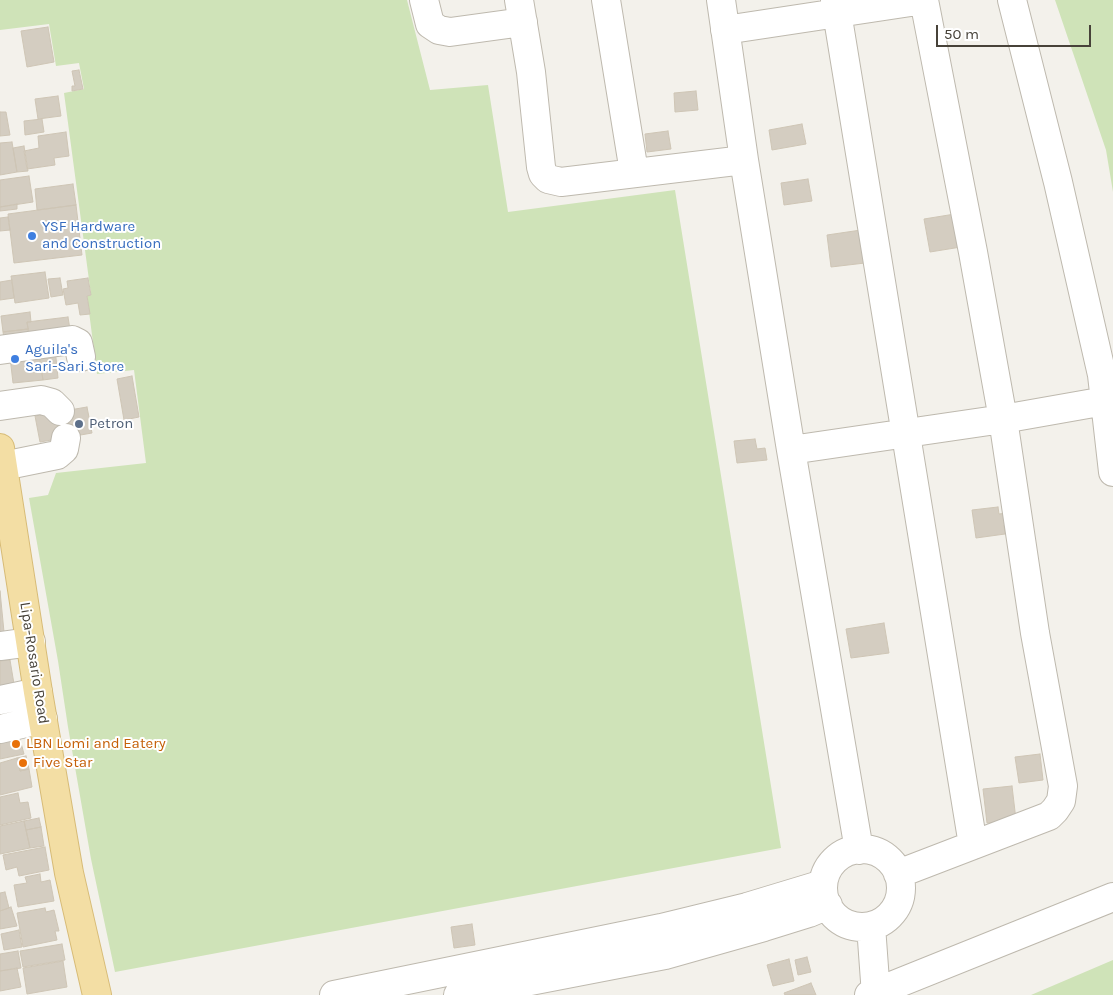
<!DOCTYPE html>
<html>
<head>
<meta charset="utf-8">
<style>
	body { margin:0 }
	#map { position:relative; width:1113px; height:995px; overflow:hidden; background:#f3f1eb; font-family:Karla,sans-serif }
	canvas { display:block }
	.scale { position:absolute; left:936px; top:25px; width:155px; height:22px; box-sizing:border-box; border:2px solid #474239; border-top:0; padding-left:6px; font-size:15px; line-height:18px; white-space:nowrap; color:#474239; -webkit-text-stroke:4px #fff; paint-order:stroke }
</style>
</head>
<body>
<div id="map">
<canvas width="1113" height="995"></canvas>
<div class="scale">50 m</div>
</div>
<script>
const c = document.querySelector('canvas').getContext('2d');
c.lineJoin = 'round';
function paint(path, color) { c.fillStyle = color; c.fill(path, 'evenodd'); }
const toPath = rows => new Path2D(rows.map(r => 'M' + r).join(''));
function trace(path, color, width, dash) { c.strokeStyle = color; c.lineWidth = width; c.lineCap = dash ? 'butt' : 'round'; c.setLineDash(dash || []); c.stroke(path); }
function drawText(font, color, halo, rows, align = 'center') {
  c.font = font + ' Karla,sans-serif'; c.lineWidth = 4; c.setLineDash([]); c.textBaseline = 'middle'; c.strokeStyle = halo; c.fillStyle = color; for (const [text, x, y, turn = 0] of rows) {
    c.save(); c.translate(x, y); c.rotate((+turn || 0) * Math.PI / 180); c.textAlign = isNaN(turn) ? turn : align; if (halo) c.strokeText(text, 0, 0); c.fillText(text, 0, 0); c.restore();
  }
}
const green = toPath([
	[0,0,407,0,430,90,488,85,508,212,675,190,781,848,115,972,91,859,68,727,58,661,29,498,48,495,56,473,146,463,134,370,97,374,87,296,91,295,64,93,84,89,79,63,56,66,49,24,0,30],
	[1055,0,1113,0,1113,192,1106,150],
	[1113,960,1113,995,1031,995]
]);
const building = toPath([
	[48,27,54,62,27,67,21,31,48,27],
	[79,70,83,89,72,91,72,86,75,86,72,71,79,70],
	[696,91,698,110,675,112,674,93,696,91],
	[58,96,61,116,38,119,35,99,58,96],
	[0,112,6,112,10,135,0,136,0,112],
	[42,119,44,132,25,135,24,121,42,119],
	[802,124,806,144,772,150,769,130,802,124],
	[668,131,671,149,647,152,645,134,668,131],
	[66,132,69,156,54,158,55,165,27,169,24,151,39,148,38,136,66,132],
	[12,142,17,172,0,175,0,143,12,142],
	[24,146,28,171,17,172,13,148,24,146],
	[29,176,33,202,0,207,0,180,29,176],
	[808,179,812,201,784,205,781,183,808,179],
	[73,184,76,205,37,210,35,189,73,184],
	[17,204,17,209,0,211,0,207,17,204],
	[76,205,82,255,14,263,8,214,76,205],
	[955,214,961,247,930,252,924,219,955,214],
	[8,217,10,230,0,231,0,218,8,217],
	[861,230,865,263,831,267,827,235,861,230],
	[45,272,49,298,15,303,11,276,45,272],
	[60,278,63,295,51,297,48,279,60,278],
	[88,278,91,295,87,296,90,314,80,315,78,303,66,305,63,289,68,288,67,281,88,278],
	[12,280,14,298,0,300,0,282,12,280],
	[30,312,31,322,27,322,28,329,3,332,1,316,30,312],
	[68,317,71,336,30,341,27,322,68,317],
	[28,329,30,341,5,344,3,332,28,329],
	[55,348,58,378,43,380,38,350,55,348],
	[39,353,43,380,13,383,10,357,39,353],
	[132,376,139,417,124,420,117,379,132,376],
	[87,407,92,433,40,442,35,416,87,407],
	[755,439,757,449,765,448,767,460,737,463,734,441,755,439],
	[998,507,999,514,1007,513,1008,525,1004,525,1005,534,976,538,972,510,998,507],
	[0,591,4,632,0,632,0,591],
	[884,623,889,653,851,658,846,629,884,623],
	[10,660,14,684,0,691,0,661,10,660],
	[18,732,24,754,0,759,0,737,18,732],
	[1040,754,1043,780,1019,783,1015,757,1040,754],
	[26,756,29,769,20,771,17,758,26,756],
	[17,758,20,771,29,769,32,787,0,795,0,763,17,758],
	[1012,786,1016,820,987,823,983,789,1012,786],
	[18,793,20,803,28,802,31,818,0,825,0,797,18,793],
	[39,818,41,827,26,830,24,821,39,818],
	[24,821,30,848,0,854,0,826,24,821],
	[41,827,44,846,30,848,26,830,41,827],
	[45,847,49,870,19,876,17,867,6,870,3,855,45,847],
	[40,874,41,882,50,880,54,901,18,907,14,885,27,883,25,877,40,874],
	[5,892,9,908,0,911,0,893,5,892],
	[11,907,17,926,0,929,0,911,11,907],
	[45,908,46,912,54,910,59,931,55,931,57,940,23,947,17,913,45,908],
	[472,924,475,945,454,948,451,927,472,924],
	[19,930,22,947,4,950,1,934,19,930],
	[62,944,65,960,23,967,20,951,62,944],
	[18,951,21,968,0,971,0,954,18,951],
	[807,957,811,972,798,975,795,960,807,957],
	[789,959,794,981,773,986,767,965,789,959],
	[63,961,67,987,27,994,23,968,63,961],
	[17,968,21,987,0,991,0,971,17,968],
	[811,983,816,995,785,995,784,993,811,983]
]);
const minor = toPath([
	[424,0,430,24,439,30,450,32,523,22],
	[519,0,531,72,541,167,543,174,548,179,561,182,744,160],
	[606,0,634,172],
	[721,0,744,160,791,450,859,850],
	[835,0,973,845],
	[1012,0,1058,182,1102,375,1113,472],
	[725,30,924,0],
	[0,350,72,340,78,343,81,357],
	[0,406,41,400,52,403,60,411],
	[791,450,1003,419,1105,401],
	[3,466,57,455,64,449,66,438],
	[0,646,31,642],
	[0,700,38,692],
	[0,729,43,719],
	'823 888a39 39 0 1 1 78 0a39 39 0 1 1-78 0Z',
	[898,874,1049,816,1055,810,1061,801,1063,786,1035,633,1003,419,973,252,924,0],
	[871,926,876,995],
	[334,995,661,928,747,907,823,884],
	[458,995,665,955,764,927,809,913,828,905],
	[869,995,1113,897]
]);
const major = toPath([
	[0,448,38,692,69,873,97,995]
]);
const markers = [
	[32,236,5,"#3f7fe0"],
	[15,359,5,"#3f7fe0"],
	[79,424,5,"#5c6f8a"],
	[16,744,5,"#e8710a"],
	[23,763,5,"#e8710a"]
];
const shopNames = [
	["YSF Hardware",42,227],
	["and Construction",42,244],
	["Aguila's",25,350],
	["Sari-Sari Store",25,367]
];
const serviceNames = [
	["Petron",89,424]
];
const streetNames = [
	["Lipa-Rosario Road",34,663,81]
];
const foodNames = [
	["LBN Lomi and Eatery",26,744],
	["Five Star",33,763]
];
paint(green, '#cfe3b8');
paint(building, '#d4cdc1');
trace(building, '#cec5b5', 1);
trace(minor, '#beb9ae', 30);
trace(major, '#d7bb76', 30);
trace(minor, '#fff', 28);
trace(major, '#f3dea4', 28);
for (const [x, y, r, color] of markers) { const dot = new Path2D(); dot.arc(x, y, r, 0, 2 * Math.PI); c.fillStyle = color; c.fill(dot); trace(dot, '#fff', 2); }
drawText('15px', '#366cbe', '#fff', shopNames, 'left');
drawText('15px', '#4e5e75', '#fff', serviceNames, 'left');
drawText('15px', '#474239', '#fff', streetNames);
drawText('15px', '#c56008', '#fff', foodNames, 'left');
</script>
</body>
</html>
